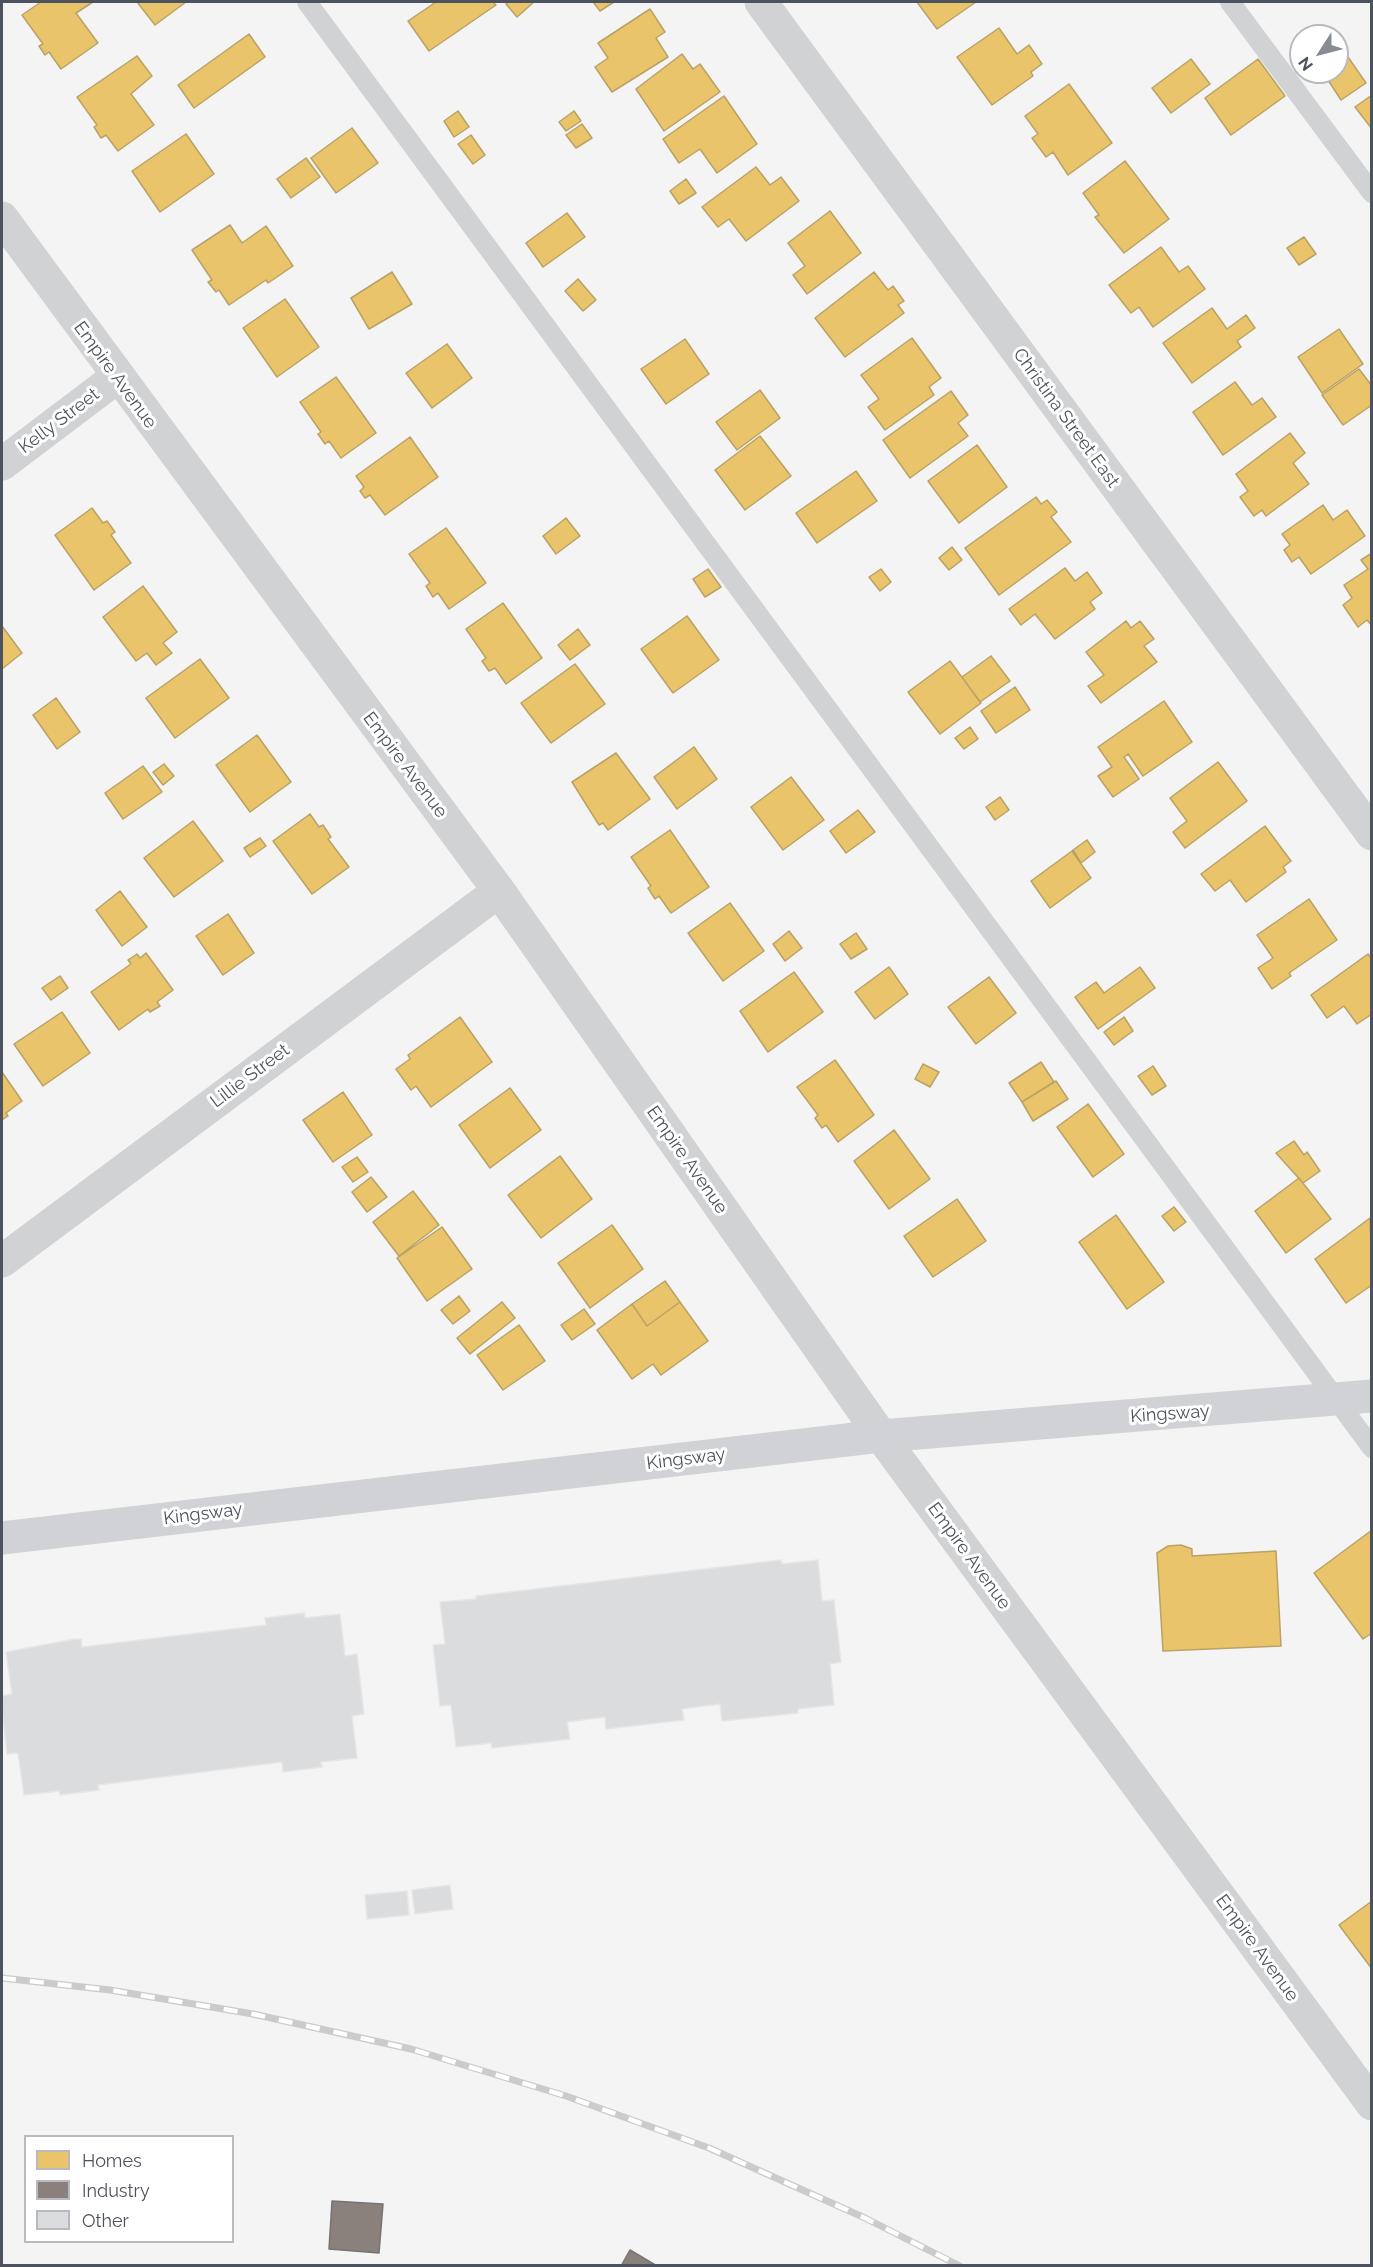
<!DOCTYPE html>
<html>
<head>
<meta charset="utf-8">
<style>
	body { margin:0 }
	#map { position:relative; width:1373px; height:2267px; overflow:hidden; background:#f4f4f4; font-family:Raleway,sans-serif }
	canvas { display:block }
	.frame { position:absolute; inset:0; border:3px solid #4d535e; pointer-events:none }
	.legend { position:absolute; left:24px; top:2135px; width:210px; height:108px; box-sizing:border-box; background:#fff; border:2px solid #b8babf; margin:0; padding:8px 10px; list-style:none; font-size:18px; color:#4d535e }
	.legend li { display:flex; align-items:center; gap:12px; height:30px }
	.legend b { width:30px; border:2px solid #b8babf }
	.north { position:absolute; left:1289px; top:24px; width:60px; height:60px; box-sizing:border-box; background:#fff; border:2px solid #b8babf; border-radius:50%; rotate:234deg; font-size:16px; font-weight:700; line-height:24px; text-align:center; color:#4d535e }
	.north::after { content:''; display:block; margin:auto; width:21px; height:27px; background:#878b92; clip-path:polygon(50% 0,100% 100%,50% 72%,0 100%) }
</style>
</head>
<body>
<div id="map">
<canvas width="1373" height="2267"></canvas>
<div class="frame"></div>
<ul class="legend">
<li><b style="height:16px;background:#e9c46a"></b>Homes</li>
<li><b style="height:16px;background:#8a817c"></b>Industry</li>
<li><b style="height:16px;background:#dbdcdd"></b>Other</li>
</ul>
<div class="north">N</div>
</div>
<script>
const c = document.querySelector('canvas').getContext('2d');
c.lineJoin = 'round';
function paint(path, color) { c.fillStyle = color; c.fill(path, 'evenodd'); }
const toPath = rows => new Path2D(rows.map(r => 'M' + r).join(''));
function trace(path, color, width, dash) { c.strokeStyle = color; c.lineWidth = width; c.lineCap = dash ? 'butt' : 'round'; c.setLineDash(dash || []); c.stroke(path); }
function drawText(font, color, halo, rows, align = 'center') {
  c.font = font + ' Raleway,sans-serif'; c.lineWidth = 6; c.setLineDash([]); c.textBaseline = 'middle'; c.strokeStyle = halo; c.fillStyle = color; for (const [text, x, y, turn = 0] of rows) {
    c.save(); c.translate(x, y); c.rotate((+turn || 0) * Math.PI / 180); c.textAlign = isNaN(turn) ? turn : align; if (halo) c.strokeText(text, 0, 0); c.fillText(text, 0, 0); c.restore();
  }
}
const homes = toPath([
	[41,2,93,2,76,13,98,43,61,69,49,52,45,55,39,46,43,44,22,15,41,2],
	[137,2,186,2,155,25,137,2],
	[436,2,493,2,496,5,429,51,408,21,436,2],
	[508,2,534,2,517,17,506,4,508,2],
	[593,2,614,2,600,11,593,2],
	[917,2,976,2,937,29,917,2],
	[650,9,665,32,656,38,668,57,612,92,595,67,608,58,598,43,650,9],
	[999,28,1017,54,1029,45,1042,64,1031,72,1033,76,992,105,957,57,999,28],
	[249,34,265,57,194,108,178,85,249,34],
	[682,54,693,69,700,64,720,92,664,131,636,89,682,54],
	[137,56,152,76,131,94,154,125,118,151,106,135,101,138,94,127,97,125,77,97,137,56],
	[1348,57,1366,83,1341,100,1324,74,1337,72,1337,65,1348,57],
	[1191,59,1210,84,1171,113,1152,88,1191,59],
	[1258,59,1285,96,1231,135,1205,98,1258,59],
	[1069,84,1112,143,1068,175,1053,152,1046,157,1032,138,1038,134,1025,116,1069,84],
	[1372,95,1372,129,1355,107,1372,95],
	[724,96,757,144,717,173,700,149,679,163,663,139,724,96],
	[458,111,469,127,454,137,444,121,458,111],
	[574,111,581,121,566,131,559,122,574,111],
	[582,124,592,138,576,148,566,135,582,124],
	[352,128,378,163,336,193,311,158,352,128],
	[186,134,214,174,160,212,132,171,186,134],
	[471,135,485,155,473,164,458,144,471,135],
	[306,158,320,177,291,198,277,179,306,158],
	[1125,161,1169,219,1124,253,1095,217,1099,215,1083,193,1125,161],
	[756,167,770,185,781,177,799,201,746,241,729,219,718,227,702,207,756,167],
	[686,179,696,193,679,204,670,191,686,179],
	[830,211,861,253,807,294,793,275,805,266,788,243,830,211],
	[567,213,585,237,543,267,526,243,567,213],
	[230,225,242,243,266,226,293,266,268,283,266,280,229,305,219,290,216,292,208,282,212,280,192,250,230,225],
	[1304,237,1316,254,1299,265,1287,248,1304,237],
	[1161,247,1179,272,1188,266,1205,289,1153,327,1139,307,1131,313,1109,285,1161,247],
	[392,272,412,304,369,329,351,298,392,272],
	[874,272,888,290,893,286,904,301,898,305,904,313,845,357,815,318,874,272],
	[578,279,596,300,583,311,565,291,578,279],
	[285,299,319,347,277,377,243,328,285,299],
	[1212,308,1227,329,1246,315,1255,328,1237,341,1241,347,1192,383,1163,343,1212,308],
	[1339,329,1363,364,1322,393,1298,357,1339,329],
	[912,338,941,378,929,387,934,395,885,430,868,407,879,399,861,375,912,338],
	[685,339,709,374,666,404,641,369,685,339],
	[447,344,472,378,432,408,406,373,447,344],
	[1359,369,1372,386,1372,405,1343,425,1322,395,1359,369],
	[336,377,376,433,341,458,329,441,325,444,318,434,321,432,300,402,336,377],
	[1235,382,1252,405,1262,398,1276,417,1223,455,1193,412,1235,382],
	[760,390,780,418,737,450,716,422,760,390],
	[951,391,968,415,958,423,968,436,910,478,883,440,951,391],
	[1290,433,1305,453,1293,463,1309,484,1266,516,1262,510,1254,516,1240,497,1248,491,1236,474,1290,433],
	[760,436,791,476,745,510,715,470,760,436],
	[410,437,438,477,385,515,370,495,365,498,360,491,364,487,356,476,410,437],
	[977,445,1007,487,959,523,928,481,977,445],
	[856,471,877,501,817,543,796,513,856,471],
	[1036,497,1041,504,1047,500,1057,512,1051,517,1071,542,999,595,965,548,1036,497],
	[1323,505,1333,520,1347,510,1365,536,1311,574,1299,557,1292,562,1284,550,1290,545,1282,534,1323,505],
	[92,508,103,523,107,521,115,532,111,535,131,563,94,590,55,535,92,508],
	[566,518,580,536,556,554,543,536,566,518],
	[446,528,486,583,449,609,438,593,433,597,426,586,430,583,409,554,446,528],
	[952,547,962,560,949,570,939,558,952,547],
	[1372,553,1372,626,1367,620,1358,627,1343,605,1352,598,1344,585,1368,569,1361,560,1372,553],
	[1065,568,1075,581,1087,572,1102,593,1090,602,1095,609,1055,639,1035,614,1021,625,1009,609,1065,568],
	[708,569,721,587,705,597,693,579,708,569],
	[881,569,891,582,880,591,869,577,881,569],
	[143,586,177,632,163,643,172,653,156,665,147,653,136,661,103,617,143,586],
	[503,603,542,658,506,684,495,668,489,671,482,661,486,658,466,629,503,603],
	[687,616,719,660,673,693,641,649,687,616],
	[1126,621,1131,628,1140,621,1154,639,1144,646,1157,662,1101,703,1088,686,1104,675,1086,652,1126,621],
	[2,626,22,653,2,669,2,626],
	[578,629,590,645,570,660,558,645,578,629],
	[991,656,1010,681,980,702,962,677,991,656],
	[200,659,229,698,175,738,146,698,200,659],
	[950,661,981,703,940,734,908,692,950,661],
	[575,664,605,704,551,743,521,703,575,664],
	[1015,687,1030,710,996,733,981,711,1015,687],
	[56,698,80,732,57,749,33,715,56,698],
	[1164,701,1192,742,1143,776,1128,754,1124,757,1139,779,1113,797,1098,776,1112,767,1098,747,1164,701],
	[970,727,978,739,964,749,955,738,970,727],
	[257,735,291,782,250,812,216,765,257,735],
	[694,747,717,779,677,809,654,777,694,747],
	[616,753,650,799,608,830,603,823,599,825,572,782,616,753],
	[1218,762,1247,801,1185,848,1173,832,1187,821,1170,798,1218,762],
	[164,764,174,776,163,785,153,772,164,764],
	[143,766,162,792,123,819,105,793,143,766],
	[791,777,824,820,783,850,751,807,791,777],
	[1000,797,1009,810,995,820,986,807,1000,797],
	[858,810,875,832,846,853,830,831,858,810],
	[310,814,319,827,323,825,331,837,328,839,349,867,312,894,273,841,310,814],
	[193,821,223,861,174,897,144,858,193,821],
	[1265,826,1291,861,1283,867,1286,872,1246,902,1230,880,1215,891,1201,874,1265,826],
	[670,830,709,887,671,913,659,896,655,899,648,888,651,886,631,857,670,830],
	[260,838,266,846,250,857,244,848,260,838],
	[1087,840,1095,852,1081,863,1073,850,1087,840],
	[1072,851,1091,878,1050,908,1031,881,1072,851],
	[120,891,147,927,122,946,96,910,120,891],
	[1309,899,1337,940,1289,973,1291,976,1272,989,1258,968,1273,958,1257,935,1309,899],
	[730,903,764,951,723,981,688,933,730,903],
	[228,914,254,953,223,975,196,936,228,914],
	[789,931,802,948,785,961,773,944,789,931],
	[856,933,867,949,851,959,840,944,856,933],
	[146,953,173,990,157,1002,160,1006,150,1012,148,1009,119,1030,91,992,131,964,128,960,137,954,140,958,146,953],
	[1368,954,1372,959,1372,1014,1357,1024,1344,1006,1327,1018,1311,995,1368,954],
	[889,967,908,994,875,1019,855,992,889,967],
	[1140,967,1155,988,1098,1029,1075,997,1096,982,1104,993,1140,967],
	[794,972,823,1012,768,1052,740,1011,794,972],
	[60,976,68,988,51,1000,42,988,60,976],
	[989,977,1016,1013,976,1044,948,1007,989,977],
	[62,1012,90,1053,43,1086,14,1044,62,1012],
	[460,1017,492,1062,431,1107,416,1086,411,1090,396,1069,410,1059,408,1055,460,1017],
	[1124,1017,1133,1031,1114,1045,1104,1032,1124,1017],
	[835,1060,874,1115,838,1142,826,1125,822,1128,815,1118,818,1115,797,1087,835,1060],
	[1041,1062,1054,1082,1022,1102,1009,1083,1041,1062],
	[923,1064,939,1072,930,1087,915,1079,923,1064],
	[1153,1066,1166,1086,1152,1095,1138,1076,1153,1066],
	[2,1072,22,1101,6,1113,8,1116,2,1120,2,1072],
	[1056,1081,1068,1099,1033,1121,1022,1102,1056,1081],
	[510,1088,541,1130,490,1168,459,1125,510,1088],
	[343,1092,372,1135,333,1162,303,1120,343,1092],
	[1088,1104,1124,1154,1093,1177,1057,1127,1088,1104],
	[894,1130,930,1179,889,1209,854,1161,894,1130],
	[1294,1141,1304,1155,1307,1152,1320,1171,1303,1183,1276,1153,1294,1141],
	[560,1156,592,1199,541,1238,508,1195,560,1156],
	[357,1157,368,1172,353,1182,342,1167,357,1157],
	[371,1177,387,1197,367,1212,352,1192,371,1177],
	[1299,1178,1331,1219,1286,1253,1255,1211,1299,1178],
	[413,1191,439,1225,399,1256,373,1222,413,1191],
	[957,1199,986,1241,933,1277,904,1236,957,1199],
	[1174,1207,1186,1222,1174,1231,1162,1216,1174,1207],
	[1116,1215,1164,1282,1127,1309,1079,1242,1116,1215],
	[1370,1218,1372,1285,1346,1303,1315,1259,1370,1218],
	[612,1225,643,1269,590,1308,558,1263,612,1225],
	[442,1227,472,1269,427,1301,397,1258,442,1227],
	[665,1281,680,1302,647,1326,632,1304,665,1281],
	[459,1296,470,1311,453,1324,441,1310,459,1296],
	[502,1302,515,1318,470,1354,457,1338,502,1302],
	[680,1302,708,1341,661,1375,653,1364,632,1379,597,1330,632,1304,647,1326,680,1302],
	[584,1309,595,1324,572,1340,561,1325,584,1309],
	[519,1325,545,1361,503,1390,477,1355,519,1325],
	[1372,1530,1372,1633,1363,1639,1314,1573,1372,1530],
	[1181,1545,1192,1549,1192,1556,1276,1551,1281,1646,1163,1651,1157,1553,1168,1546,1181,1545],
	[1372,1901,1372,1969,1339,1925,1372,1901]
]);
const industry = toPath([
	[332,2201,383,2204,379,2253,329,2249,332,2201],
	[630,2250,657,2266,621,2266,630,2250]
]);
const building = toPath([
	[781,1560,782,1564,818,1560,822,1601,834,1600,841,1662,830,1664,834,1705,798,1709,798,1713,722,1721,720,1704,682,1709,684,1720,606,1729,605,1717,567,1722,570,1739,492,1748,491,1743,456,1747,451,1705,440,1706,433,1645,445,1644,440,1602,476,1599,476,1596,781,1560],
	[304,1613,305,1618,340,1614,345,1656,357,1654,364,1714,352,1716,357,1758,321,1762,322,1767,283,1772,282,1762,98,1785,99,1790,60,1795,59,1791,24,1795,18,1753,7,1754,2,1709,2,1696,12,1694,6,1652,75,1639,81,1639,82,1647,266,1625,265,1618,304,1613],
	[450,1885,453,1909,415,1914,412,1890,450,1885],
	[407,1891,409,1915,367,1919,365,1895,407,1891]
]);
const lane = toPath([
	[307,2,1372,1448],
	[1230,2,1372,193]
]);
const street = toPath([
	[761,2,1372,834],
	[2,218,499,891,881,1436,1372,2104],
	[2,464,117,377],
	[2,1261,499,891]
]);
const secondary = toPath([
	[2,1538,881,1436,1372,1396]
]);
const rail = toPath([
	[2,1978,110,1990,253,2014,411,2049,566,2096,709,2148,865,2218,960,2266]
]);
const streetNames = [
	["Empire Avenue",115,375,54],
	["Christina Street East",1066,418,54],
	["Kelly Street",59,421,-37],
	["Empire Avenue",405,765,53],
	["Lillie Street",250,1076,-37],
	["Empire Avenue",687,1160,55],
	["Kingsway",1170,1414,-4],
	["Kingsway",686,1459,-7],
	["Kingsway",203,1514,-7],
	["Empire Avenue",969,1556,54],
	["Empire Avenue",1257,1948,54]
];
paint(homes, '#e9c46a');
trace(homes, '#baa266', 1.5);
paint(industry, '#8a817c');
trace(industry, '#787373', 1.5);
paint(building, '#dbdcdd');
trace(building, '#e6e6e6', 1.5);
trace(lane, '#d0d2d4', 20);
trace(street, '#d0d2d4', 33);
trace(secondary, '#d1d2d5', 33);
trace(rail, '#cacbcd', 7);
trace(rail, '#fff', 4.5, [14]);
drawText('18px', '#4d535e', '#fff', streetNames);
</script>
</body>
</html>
